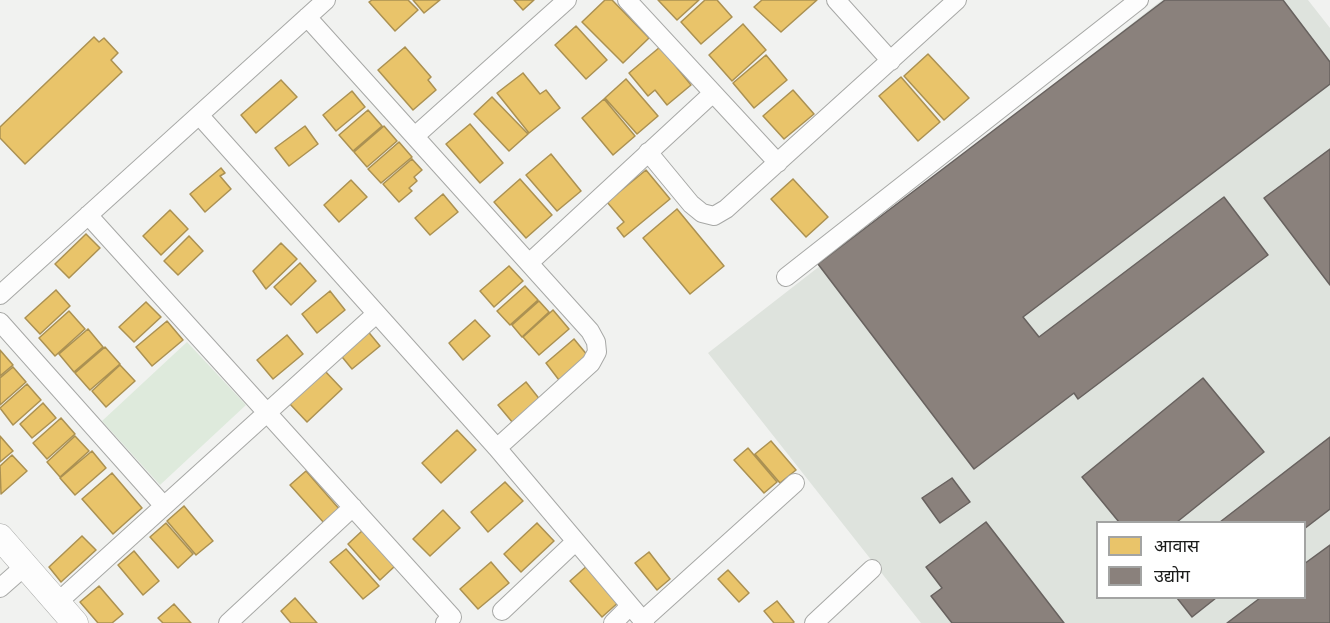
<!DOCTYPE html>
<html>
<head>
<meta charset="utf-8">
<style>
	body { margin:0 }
	#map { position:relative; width:1330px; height:623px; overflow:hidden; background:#f1f2f0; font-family:"Noto Serif","Noto Sans Devanagari",serif }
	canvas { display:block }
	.legend { position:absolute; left:1096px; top:521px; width:210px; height:78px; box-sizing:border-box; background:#fff; border:2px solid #a3a4a3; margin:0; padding:8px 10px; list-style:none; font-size:18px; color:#1a1b1a }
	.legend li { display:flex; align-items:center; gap:12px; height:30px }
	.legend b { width:30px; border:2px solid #a3a4a3 }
</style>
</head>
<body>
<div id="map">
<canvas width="1330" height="623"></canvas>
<ul class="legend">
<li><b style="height:16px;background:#e9c46a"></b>आवास</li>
<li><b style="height:16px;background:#8a817c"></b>उद्योग</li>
</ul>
</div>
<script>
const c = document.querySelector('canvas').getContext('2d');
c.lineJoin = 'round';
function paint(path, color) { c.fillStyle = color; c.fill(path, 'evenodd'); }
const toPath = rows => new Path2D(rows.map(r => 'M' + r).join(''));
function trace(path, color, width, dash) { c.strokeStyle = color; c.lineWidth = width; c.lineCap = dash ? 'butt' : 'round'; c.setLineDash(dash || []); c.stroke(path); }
const built = toPath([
	[1162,0,1308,0,1330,28,1330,623,921,623,708,353],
	[1098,522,1304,522,1304,598,1098,598]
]);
const green = toPath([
	[187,342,246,405,160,485,102,421]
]);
const homes = toPath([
	[372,0,408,0,418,10,395,31,369,2,372,0],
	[413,0,440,0,424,13,413,0],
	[514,0,534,0,523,10,514,0],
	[605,0,612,0,649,38,623,63,582,22,605,0],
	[658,0,699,0,677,20,658,0],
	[705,0,717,0,732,17,701,44,681,22,705,0],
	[762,0,817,0,781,32,754,7,762,0],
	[743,24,766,50,732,81,709,55,743,24],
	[576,26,607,60,586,79,555,45,576,26],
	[94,37,99,42,104,38,118,53,111,60,122,72,25,164,0,138,0,127,94,37],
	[405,47,431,77,428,80,436,90,413,110,378,70,405,47],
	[660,47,691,85,667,105,655,90,648,96,629,73,660,47],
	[928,54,969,98,944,120,904,76,928,54],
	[766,55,787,80,754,108,733,83,766,55],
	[523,73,540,94,546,90,560,108,529,133,497,93,523,73],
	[901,77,940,122,918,141,879,96,901,77],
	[626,79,658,116,637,134,605,98,626,79],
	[281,80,297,97,256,133,241,115,281,80],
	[793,90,814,114,784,139,763,116,793,90],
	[352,91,365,107,336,131,323,115,352,91],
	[492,97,528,134,509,151,474,114,492,97],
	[604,99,635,136,613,155,582,118,604,99],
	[368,110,382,126,353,151,339,135,368,110],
	[470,124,503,163,480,183,446,144,470,124],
	[305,126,318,144,289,166,275,148,305,126],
	[384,126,397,141,367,167,354,152,384,126],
	[399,142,412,157,381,183,368,169,399,142],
	[551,154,581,191,557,211,526,175,551,154],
	[412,159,422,170,414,177,417,181,409,188,412,191,399,202,383,184,412,159],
	[221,168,225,173,220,176,231,189,205,212,190,194,221,168],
	[646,170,670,199,624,237,617,228,624,222,607,202,646,170],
	[520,179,552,215,526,238,494,202,520,179],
	[793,179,828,217,806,237,771,199,793,179],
	[351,180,367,197,339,222,324,205,351,180],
	[443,194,458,212,430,235,415,218,443,194],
	[677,209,724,266,690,294,643,238,677,209],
	[170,210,188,229,161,255,143,236,170,210],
	[86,234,100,248,69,278,55,264,86,234],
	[189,236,203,251,178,275,164,261,189,236],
	[281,243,297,259,266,289,253,271,281,243],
	[300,263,316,281,291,305,274,287,300,263],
	[509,266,523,281,494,307,480,291,509,266],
	[525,286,538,300,510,325,497,311,525,286],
	[56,290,70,306,40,334,25,318,56,290],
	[330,291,345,310,317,333,302,314,330,291],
	[539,301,549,312,522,337,512,325,539,301],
	[146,302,161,317,134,342,119,327,146,302],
	[553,310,569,329,539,355,523,337,553,310],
	[69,311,85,329,55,356,39,338,69,311],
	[475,320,490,336,463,360,449,343,475,320],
	[167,321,183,340,152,366,136,347,167,321],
	[88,329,103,347,74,372,59,354,88,329],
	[366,329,380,346,352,369,338,352,366,329],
	[287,335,303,354,273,379,257,360,287,335],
	[574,339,588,356,559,380,546,363,574,339],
	[105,347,120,364,90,390,75,373,105,347],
	[0,350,13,365,0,376,0,350],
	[120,365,135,381,106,407,92,391,120,365],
	[13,367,26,382,0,405,0,378,13,367],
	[324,370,342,389,307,422,289,403,324,370],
	[526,382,541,401,513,423,498,405,526,382],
	[27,384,41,400,13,425,0,408,27,384],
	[43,403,56,418,32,438,20,424,43,403],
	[61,418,75,434,47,459,33,443,61,418],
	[457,430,476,450,441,483,422,463,457,430],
	[0,436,13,451,0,462,0,436],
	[75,436,89,451,60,477,47,462,75,436],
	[771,441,796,470,780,483,755,454,771,441],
	[748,448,777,482,764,493,734,460,748,448],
	[92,451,106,468,75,495,60,478,92,451],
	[12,455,27,471,1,494,0,466,12,455],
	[306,471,341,511,325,524,290,485,306,471],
	[112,473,142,508,113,534,82,499,112,473],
	[505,482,523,501,488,532,471,512,505,482],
	[184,506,213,541,196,555,167,521,184,506],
	[443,510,460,528,430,556,413,539,443,510],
	[166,523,193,554,178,568,150,537,166,523],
	[537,523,554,541,521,572,504,554,537,523],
	[363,530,395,566,380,580,348,544,363,530],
	[82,536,96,550,61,582,49,567,82,536],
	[346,549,379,586,363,599,330,562,346,549],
	[134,551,159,581,143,595,118,565,134,551],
	[649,552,670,579,657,590,635,563,649,552],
	[491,562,509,583,478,609,460,589,491,562],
	[588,565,620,601,602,617,570,581,588,565],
	[728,570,749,593,739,602,718,579,728,570],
	[99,586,123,614,112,623,98,623,80,602,99,586],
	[295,598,317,623,291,623,281,611,295,598],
	[777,601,794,622,793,623,774,623,764,611,777,601],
	[174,604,191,623,163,623,158,618,174,604]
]);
const industry = toPath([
	[1165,0,1283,0,1330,62,1330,84,1023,317,1039,337,1224,197,1268,255,1078,399,1074,393,974,469,818,264,1165,0],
	[1330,149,1330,285,1264,198,1330,149],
	[1203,378,1264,452,1177,522,1119,522,1082,477,1203,378],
	[1330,437,1330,509,1304,529,1304,522,1220,522,1330,437],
	[952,478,970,502,940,523,922,498,952,478],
	[986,522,1064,623,952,623,931,596,942,588,926,567,986,522],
	[1330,545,1330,623,1227,623,1260,598,1304,598,1304,564,1330,545],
	[1177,598,1216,598,1192,617,1177,598]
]);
const street = toPath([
	[627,0,778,163],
	[836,0,891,61],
	[307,17,590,331,596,342,597,352,591,363,497,448],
	[199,115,497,448,645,623],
	[415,136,567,0],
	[648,152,691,204,702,213,714,216,726,209,957,0],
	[88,215,452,617,445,623],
	[529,263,713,93],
	[786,277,1139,0],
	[0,295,326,0],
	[0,322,164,506],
	[0,588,25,566],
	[58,602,376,314],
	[502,611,575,542],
	[642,621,795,483],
	[228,623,353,507],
	[613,623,630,606],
	[814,623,872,569]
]);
const secondary = toPath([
	[0,537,75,623]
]);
paint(built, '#dee3dd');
paint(green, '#deeadc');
paint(homes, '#e9c46a');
trace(homes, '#ab9152', 1.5);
paint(industry, '#8a817c');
trace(industry, '#68625f', 1.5);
trace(street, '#a7a8a6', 20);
trace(secondary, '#a7a8a6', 27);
trace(street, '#fdfdfd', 18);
trace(secondary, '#fdfdfd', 26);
</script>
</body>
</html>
